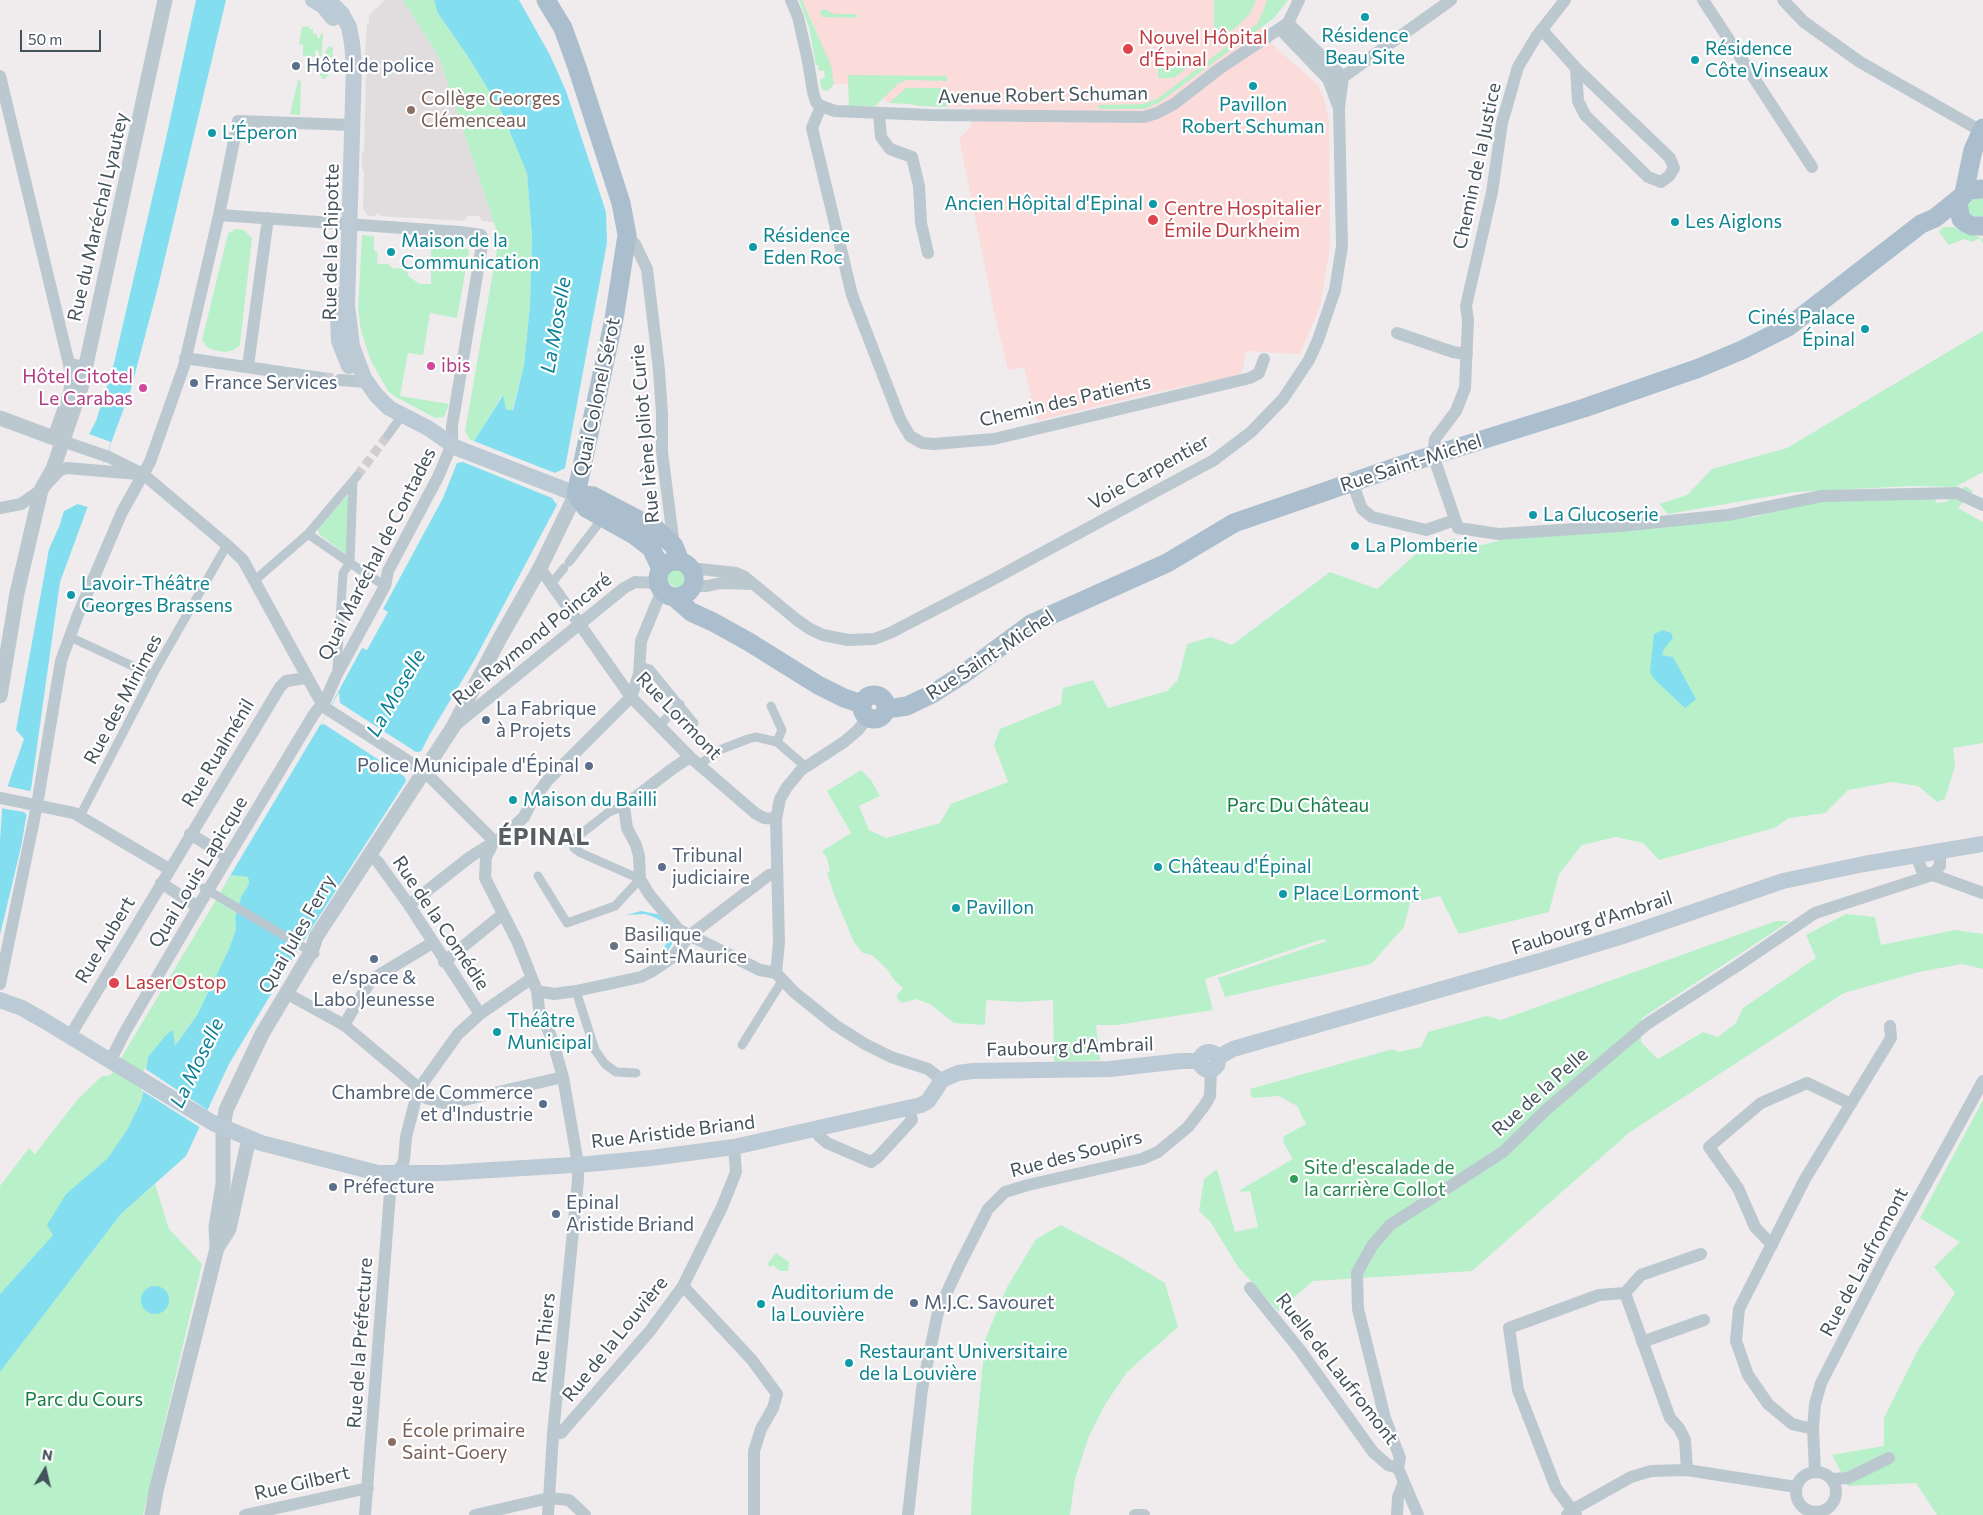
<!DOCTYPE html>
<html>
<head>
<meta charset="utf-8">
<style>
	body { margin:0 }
	#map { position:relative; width:1983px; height:1515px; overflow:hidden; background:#f0eced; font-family:Commissioner,sans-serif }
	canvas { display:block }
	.north { position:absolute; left:20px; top:1445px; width:50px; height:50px; -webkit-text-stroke:4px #fff; paint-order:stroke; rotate:9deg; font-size:14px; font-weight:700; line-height:20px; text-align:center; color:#44525b }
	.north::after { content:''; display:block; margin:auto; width:18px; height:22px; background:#44525b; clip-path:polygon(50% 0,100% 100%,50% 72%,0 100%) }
	.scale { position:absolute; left:20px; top:30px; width:81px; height:22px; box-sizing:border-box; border:2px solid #44525b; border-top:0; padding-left:6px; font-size:15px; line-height:18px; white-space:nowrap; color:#44525b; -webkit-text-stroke:4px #fff; paint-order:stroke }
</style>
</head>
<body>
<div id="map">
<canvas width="1983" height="1515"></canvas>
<div class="north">N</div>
<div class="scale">50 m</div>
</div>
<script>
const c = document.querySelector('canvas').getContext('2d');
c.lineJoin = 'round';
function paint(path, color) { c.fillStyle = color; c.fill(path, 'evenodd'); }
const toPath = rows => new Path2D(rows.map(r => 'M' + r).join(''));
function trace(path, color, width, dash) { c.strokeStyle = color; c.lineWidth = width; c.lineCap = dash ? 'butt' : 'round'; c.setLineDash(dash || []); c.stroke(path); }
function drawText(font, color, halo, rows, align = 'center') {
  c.font = font + ' Commissioner,sans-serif'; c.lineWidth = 4.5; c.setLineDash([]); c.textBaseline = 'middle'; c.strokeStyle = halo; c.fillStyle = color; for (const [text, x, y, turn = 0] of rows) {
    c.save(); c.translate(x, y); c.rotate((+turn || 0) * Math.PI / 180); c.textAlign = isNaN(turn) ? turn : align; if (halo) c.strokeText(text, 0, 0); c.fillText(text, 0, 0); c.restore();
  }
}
const education = toPath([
	[385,0,403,0,439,57,494,222,482,221,479,216,468,216,464,221,380,216,378,213,375,216,368,216,363,209,364,172,362,169,362,153,364,151,366,73,364,71,367,23,369,23,369,15]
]);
const medical = toPath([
	[802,0,1288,0,1284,5,1259,23,1275,47,1317,84,1324,98,1329,122,1330,247,1320,307,1300,354,1246,351,1242,373,1236,376,1147,394,1037,421,1024,367,1008,370,994,312,959,138,971,127,971,108,919,106,910,104,889,103,883,98,875,106,849,106,848,84,834,84,830,90,823,90,820,79,825,78,824,71,819,71,818,35]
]);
const green = toPath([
	[403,0,434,0,439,13,469,58,501,111,527,173,532,236,530,305,524,365,512,411,506,410,502,395,474,441,470,440,465,431,499,238,439,57],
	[799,0,802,0,831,65,834,84,827,91,823,90,821,87,820,79,825,78,824,70,819,71,818,65,816,65,809,27],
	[1214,0,1256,0,1250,14,1233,30,1224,33,1220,32,1214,26],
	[1267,0,1288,0,1274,18,1160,102,1145,109,1100,109,1097,105,1143,104,1157,99,1258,23,1258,21,1263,12],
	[824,9,835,14,857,14,857,18,822,17,820,12],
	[309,26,309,29,313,29,313,33,317,34,317,38,320,38,321,33,323,34,321,61,318,50,315,51,315,57,303,56,303,45,299,44,302,27],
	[329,46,333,48,332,69,325,79,323,79,319,74,325,64,326,51],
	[1158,64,1190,64,1190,66,1174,78,1158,78],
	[848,75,947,76,947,81,906,80,898,84,875,106,849,106],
	[298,80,301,81,300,115,290,114],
	[906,88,947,88,946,107,919,106,910,104,889,103],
	[1973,198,1983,199,1983,216,1980,217,1970,216,1967,210,1968,203],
	[1943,227,1954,227,1965,233,1977,236,1983,239,1983,243,1980,238,1972,242,1964,239,1949,245,1939,232],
	[235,229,244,230,252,238,240,345,234,350,225,352,213,350,207,347,202,340,228,234],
	[362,235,374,236,374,250,378,253,377,264,389,264,392,268,406,269,409,277,420,284,431,284,431,245,465,247,469,251,457,318,430,313,423,355,408,353,400,396,449,404,444,417,435,418,394,396,388,391,371,361,361,331,358,309],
	[1983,331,1983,472,1955,487,1911,486,1795,492,1668,514,1659,504,1687,495,1712,469,1787,448],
	[1965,486,1973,491,1958,508,1983,522,1983,743,1953,748,1955,766,1945,799,1937,802,1918,786,1892,782,1848,790,1825,813,1789,818,1774,828,1659,860,1643,843,1616,837,1582,845,1559,874,1549,912,1459,934,1440,896,1410,903,1404,927,1371,964,1225,997,1218,978,1327,941,1323,939,1205,979,1213,1010,1117,1025,1096,1025,1100,1060,1054,1062,1053,1000,1020,1002,986,1000,985,1025,954,1023,930,1004,916,999,902,1003,898,1000,897,995,903,988,895,981,887,969,872,955,863,953,854,942,835,897,827,873,830,871,827,858,822,851,851,833,827,791,861,770,871,780,880,796,859,806,869,830,886,838,940,823,951,804,1008,782,994,745,1000,729,1061,704,1063,688,1093,680,1108,708,1167,691,1178,680,1187,644,1211,637,1232,645,1330,572,1377,589,1428,543,1453,539,1483,545,1501,540,1754,517,1820,499,1935,498,1936,503,1946,502],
	[350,493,349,557,319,534,318,529,319,526],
	[677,566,684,572,686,577,683,588,679,589,669,583,666,578,666,574,669,567],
	[231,875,248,877,249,884,241,897,235,918,236,929,229,949,197,1015,174,1047,173,1030,148,1057,142,1099,127,1130,109,1158,66,1194,53,1235,0,1294,0,1186,29,1148,35,1154,78,1099,102,1076,109,1076,112,1073],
	[1846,914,1875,917,1881,945,1955,930,1983,934,1983,969,1962,964,1919,972,1844,993,1630,1132,1472,1271,1313,1281,1278,1311,1238,1267,1210,1221,1199,1211,1204,1179,1217,1169,1235,1232,1258,1227,1250,1191,1241,1192,1240,1190,1293,1159,1283,1142,1284,1136,1306,1124,1297,1106,1279,1096,1252,1098,1250,1089,1393,1049,1399,1052,1421,1047,1428,1032,1487,1016,1501,1020,1776,921,1790,921,1642,1018,1641,1042,1658,1059,1703,1032,1718,1037,1736,1023,1743,1008,1816,958,1806,935],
	[1983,1100,1983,1515,1937,1515,1916,1483,1848,1486,1832,1455,1884,1446,1884,1418,1918,1350,1955,1293,1934,1267,1960,1242,1920,1218],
	[155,1184,169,1229,202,1264,143,1515,0,1515,0,1372,121,1214],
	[1061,1225,1125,1259,1165,1283,1178,1327,1127,1372,1106,1403,1089,1436,1075,1479,1070,1515,971,1515,973,1469,985,1340,1006,1289,1036,1239],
	[776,1253,789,1262,788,1271,780,1271,773,1265,770,1267,767,1264]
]);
const water = toPath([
	[196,0,226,0,158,287,131,389,60,582,31,789,21,847,0,935,0,840,2,810,9,782,24,739,16,730,49,549,59,527,64,511,77,504,89,434,96,421,114,363,165,143],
	[434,0,519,0,550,55,566,91,606,212,607,243,565,468,557,505,475,659,430,734,406,781,297,951,229,1064,186,1156,121,1214,0,1372,0,1294,53,1235,47,1225,66,1194,108,1158,127,1130,142,1099,148,1057,166,1035,173,1030,175,1046,197,1015,229,949,236,929,235,918,241,897,249,884,248,877,231,875,215,901,320,725,362,648,367,650,388,612,383,609,443,498,457,463,474,441,503,395,506,410,513,410,524,365,530,305,532,236,527,173,501,111,469,58,438,13],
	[1663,630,1671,633,1673,638,1664,649,1662,655,1673,657,1696,699,1685,708,1654,679,1650,672,1654,634],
	[641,911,661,915,672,927,673,933,672,944,667,952,656,961,641,966,660,953,666,944,668,935,663,922,654,917,645,914,626,915],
	'141 1300a14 14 0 1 1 28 0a14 14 0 1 1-28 0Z'
]);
const pier = toPath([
	[89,434,111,442,88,507,77,504,64,511,65,507,75,503,84,451],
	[471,440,555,473,565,468,557,505,552,498,463,462,457,463,458,457],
	[339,692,340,703,416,752,424,751,406,781,405,777,324,724,320,725],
	[6,786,30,791,31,789,27,815,24,812,0,808],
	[144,1068,206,1109,207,1113,201,1128,141,1090]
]);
const pedestrianTunnel = toPath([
	[357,476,388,435]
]);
const minorTunnel = toPath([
	[321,378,340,380]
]);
const pedestrian = toPath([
	[388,435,398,421],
	[357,476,353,481,350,563,385,586],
	[308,534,350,563,343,573,337,669],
	[569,562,602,519],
	[254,581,308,534,353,481],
	[551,584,564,568],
	[70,637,152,675],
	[640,666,650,669,694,723],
	[771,706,782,730,777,742],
	[659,726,680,704],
	[698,765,722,749,748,739,756,737,777,742,806,767],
	[80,816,157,667,227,545],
	[538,876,567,923,615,906,640,879,581,853,574,848,572,843,572,841,609,812,624,806],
	[204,888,315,954],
	[576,991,595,1050,605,1064,616,1072,636,1073],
	[742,1045,782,981]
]);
const minor = toPath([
	[791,0,798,17,808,61,813,92,816,102,821,106,835,111,930,115,1144,117,1157,113,1174,104,1219,69,1288,23,1299,0],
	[1565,0,1536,37,1518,67,1502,123,1492,192,1466,306,1468,320,1465,388,1456,411,1435,439,1433,455,1458,528,1499,534,1620,526,1728,515,1822,496,1957,493,1983,505],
	[1703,0,1812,167],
	[1783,0,1804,22,1860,62,1981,131],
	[1288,23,1343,77],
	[1280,29,1328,79,1338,106],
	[1542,30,1576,68,1670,158,1674,168,1669,176,1661,182,1648,177,1585,115,1578,101,1576,68],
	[0,76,69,364,85,367],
	[1328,79,1343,77,1451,0],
	[821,106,812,128,852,295,900,419,910,436,922,443,934,444,994,439,1250,378,1259,373,1264,359],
	[879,114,881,137,890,149,912,157,919,186,921,223,928,253],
	[627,235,635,244,647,269,659,370,662,414,662,452,674,546],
	[1397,333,1453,352,1467,354],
	[185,358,321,378],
	[248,366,268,218],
	[340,380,367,382],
	[53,438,69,393,71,380,69,364],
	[62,441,109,457,143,474,227,545,243,560,322,704,327,709,424,771,494,841,486,857,485,878,518,943,537,991,539,1009,552,1039,563,1077,578,1164,578,1180,553,1434,548,1515],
	[1352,482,1362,509,1372,517,1426,530,1455,520],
	[0,508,21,504,41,490,60,470,67,468,138,474],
	[540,568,631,697,690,757,755,813,764,818,776,819],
	[692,570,700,569,736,573,745,577,797,620,810,629,823,635,848,640,874,639,890,633,992,580,1214,460,1251,432,1283,399,1309,360,1318,340,1335,290,1342,246,1339,108,1343,77],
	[693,586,707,586,721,583,753,584],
	[453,727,624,588,635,582,658,583],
	[690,757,672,769,624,806,627,828,636,845,639,856,640,879,649,894,679,930,760,970,776,973],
	[0,798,74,813,169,869],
	[190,834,228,857],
	[369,855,378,862,409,905,480,1014],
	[1916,855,1922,871,1983,893],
	[161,883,198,907],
	[409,905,470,857,502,837,524,817,531,803,547,781,631,697,639,674,641,641,662,590],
	[444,962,503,914],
	[776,973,779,943,776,819,780,799,787,787,801,770,844,742,858,730,868,717],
	[776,973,794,992,835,1025,865,1044,891,1057,928,1069,942,1080],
	[0,984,37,805,61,661,77,617,122,512,150,462,184,366,219,215,238,121,352,125],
	[537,991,554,994,576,991,641,977,651,972,673,957,689,936,769,875,777,873],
	[286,993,344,1025,412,1082,426,1098,447,1104,563,1077],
	[344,1025,371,980,432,943],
	[70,1036,280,687,286,681,306,678],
	[110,1061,126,1030,198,907,314,714,326,699,336,676,385,586,388,571,438,477,452,444,452,426,483,239,481,235,460,232,219,215],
	[817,1129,819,1136,827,1143,871,1162,878,1157,912,1120,909,1108],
	[1772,1245,1755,1227,1738,1188,1709,1147,1761,1103,1807,1083,1851,1104],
	[683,1286,752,1360,777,1394,773,1408,761,1429,754,1451,754,1515],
	[1250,1288,1300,1350,1373,1452,1388,1465,1398,1468],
	[1625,1293,1670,1418,1679,1428,1685,1440,1687,1470],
	[1642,1342,1704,1320],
	[1813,1429,1792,1424,1768,1404,1748,1375,1736,1341,1739,1309,1805,1179,1891,1038,1890,1026],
	[553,1434,561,1433,575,1417,650,1331,683,1286,722,1207,736,1172,734,1147],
	[1815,1471,1813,1429,1815,1404,1821,1383,1888,1253,1983,1081],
	'1796 1492a20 20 0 1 1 40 0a20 20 0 1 1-40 0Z',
	[1832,1479,1848,1478,1889,1458],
	[245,1515,368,1488],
	[365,1515,390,1193,393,1174,402,1166,404,1160,406,1137,418,1090,458,1034,480,1014,532,978],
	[475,1515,549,1498,569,1500,585,1515],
	[908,1515,922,1389,938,1312,959,1266,988,1209,1005,1192,1028,1185,1142,1159,1158,1152,1188,1127,1205,1105,1210,1096,1211,1070],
	[1135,1515,1144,1515],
	[1397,1515,1398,1497,1404,1482],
	[1418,1515,1398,1468,1400,1458,1385,1418,1358,1309,1357,1273,1372,1246,1390,1225,1503,1152,1547,1109,1647,1024,1737,966,1815,913,1932,875,1940,866,1940,851],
	[1567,1515,1572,1510,1631,1477,1651,1471,1687,1470,1796,1487],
	[1576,1515,1556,1488,1518,1390,1509,1328,1599,1295,1625,1293,1641,1275,1701,1254]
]);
const tertiary = toPath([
	[0,418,62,441],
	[0,696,17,593,41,490,53,469,81,388,165,0],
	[217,1248,229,1229,249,1138],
	[152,1515,156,1491,217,1248,216,1227,223,1184,223,1128,226,1110,262,1034,311,952,316,937,453,727,500,638,540,568,576,494]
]);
const secondary = toPath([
	[313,0,323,6,333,18],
	[328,0,342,14,349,27,352,43,354,65,347,305,352,346,364,378,376,395,389,408,428,428,457,448,576,494],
	[337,295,339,341,349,366],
	[0,1000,22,1008,43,1020,213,1123,261,1143,378,1173,443,1173,589,1164,651,1158,734,1147,921,1105,928,1101,942,1080,958,1073,973,1071,1110,1069,1181,1061,1201,1061],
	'1200 1061a9 9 0 1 1 18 0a9 9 0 1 1-18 0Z',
	[1217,1058,1233,1049,1547,959,1626,935,1783,881,1864,864,1983,844]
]);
const primary = toPath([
	[546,0,563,28,577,67,621,203,627,235,614,319,576,494],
	[1983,189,1969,190,1961,197,1958,205,1961,219,1966,223,1972,226,1983,226],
	[1964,193,1973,150,1983,128],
	[576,494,593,496,656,529,674,546,680,561],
	[576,494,586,508,634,535,651,548,661,569],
	'658 579a18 18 0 1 1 36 0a18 18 0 1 1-36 0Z',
	[674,597,691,612,713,622,749,642,818,685,844,698,862,704],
	'862 707a12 12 0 1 1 24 0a12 12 0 1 1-24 0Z',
	[886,706,894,708,907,706,932,694,962,675,1031,624,1167,563,1234,523,1405,464,1584,408,1699,368,1742,350,1788,327,1921,224,1935,218,1961,197]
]);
const markers = [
	[1365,17,5,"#0f9aa8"],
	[1128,49,6,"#e0444e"],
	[1695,60,5,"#0f9aa8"],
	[296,66,5,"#5c6f8a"],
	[1253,86,5,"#0f9aa8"],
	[411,110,5,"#8d6e63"],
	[212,133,5,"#0f9aa8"],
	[1153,204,5,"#0f9aa8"],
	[1153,220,6,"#e0444e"],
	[1675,222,5,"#0f9aa8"],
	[753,247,5,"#0f9aa8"],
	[391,252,5,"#0f9aa8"],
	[1865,329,5,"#0f9aa8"],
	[431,366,5,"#d1479c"],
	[194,383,5,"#5c6f8a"],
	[143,388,5,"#d1479c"],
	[1533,515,5,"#0f9aa8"],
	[1355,546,5,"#0f9aa8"],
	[71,595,5,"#0f9aa8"],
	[486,720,5,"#5c6f8a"],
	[589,766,5,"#5c6f8a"],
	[513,800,5,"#0f9aa8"],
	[662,867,5,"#5c6f8a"],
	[1158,867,5,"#0f9aa8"],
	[1283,894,5,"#0f9aa8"],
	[956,908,5,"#0f9aa8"],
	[614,946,5,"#6b7280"],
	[374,959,5,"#5c6f8a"],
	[114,983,6,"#e0444e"],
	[497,1032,5,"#0f9aa8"],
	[543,1104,5,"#5c6f8a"],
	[1294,1179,5,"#2e9e5b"],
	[333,1187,5,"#5c6f8a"],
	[556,1214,5,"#5c6f8a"],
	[914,1303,5,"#5c6f8a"],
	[761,1304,5,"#0f9aa8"],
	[849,1363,5,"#0f9aa8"],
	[392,1442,5,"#8d6e63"]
];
const cultureNames = [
	["Résidence",1365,36,"center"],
	["Beau Site",1365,58,"center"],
	["Résidence",1705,49],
	["Côte Vinseaux",1705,71],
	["Pavillon",1253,105,"center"],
	["Robert Schuman",1253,127,"center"],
	["L’Éperon",222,133],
	["Ancien Hôpital d'Epinal",1143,204,"right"],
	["Les Aiglons",1685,222],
	["Résidence",763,236],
	["Eden Roc",763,258],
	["Maison de la",401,241],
	["Communication",401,263],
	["Cinés Palace",1855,318,"right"],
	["Épinal",1855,340,"right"],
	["La Glucoserie",1543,515],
	["La Plomberie",1365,546],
	["Lavoir-Théâtre",81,584],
	["Georges Brassens",81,606],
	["Maison du Bailli",523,800],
	["Château d'Épinal",1168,867],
	["Place Lormont",1293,894],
	["Pavillon",966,908],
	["Théâtre",507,1021],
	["Municipal",507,1043],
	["Auditorium de",771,1293],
	["la Louvière",771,1315],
	["Restaurant Universitaire",859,1352],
	["de la Louvière",859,1374]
];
const healthNames = [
	["Nouvel Hôpital",1139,38],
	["d'Épinal",1139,60],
	["Centre Hospitalier",1164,209],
	["Émile Durkheim",1164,231],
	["LaserOstop",125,983]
];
const serviceNames = [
	["Hôtel de police",306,66],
	["France Services",204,383],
	["La Fabrique",496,709],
	["à Projets",496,731],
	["Police Municipale d'Épinal",579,766,"right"],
	["Tribunal",672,856],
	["judiciaire",672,878],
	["e/space &",374,978,"center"],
	["Labo Jeunesse",374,1000,"center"],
	["Chambre de Commerce",533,1093,"right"],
	["et d'Industrie",533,1115,"right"],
	["Préfecture",343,1187],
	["Epinal",566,1203],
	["Aristide Briand",566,1225],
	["M.J.C. Savouret",924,1303]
];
const streetNames = [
	["Avenue Robert Schuman",1043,95,-1],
	["Chemin de la Justice",1477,166,-78],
	["Rue du Maréchal Lyautey",98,217,-77],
	["Rue de la Chipotte",331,242,-89],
	["Quai Colonel Sérot",597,397,-78],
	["Chemin des Patients",1065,401,-13],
	["Rue Irène Joliot Curie",645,434,-95],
	["Rue Saint-Michel",1411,463,-18],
	["Voie Carpentier",1149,472,-29],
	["Quai Maréchal de Contades",377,554,-63],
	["Rue Raymond Poincaré",532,639,-39],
	["Rue Saint-Michel",990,655,-33],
	["Rue des Minimes",123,699,-62],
	["Rue Lormont",679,716,46],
	["Rue Rualménil",218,753,-59],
	["Quai Louis Lapicque",198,872,-59],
	["Rue de la Comédie",441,923,56],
	["Faubourg d'Ambrail",1592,923,-18],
	["Quai Jules Ferry",297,934,-60],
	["Rue Aubert",105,940,-59],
	["Faubourg d'Ambrail",1070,1047,-2],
	["Rue de la Pelle",1540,1092,-42],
	["Rue Aristide Briand",673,1132,-7],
	["Rue des Soupirs",1076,1154,-15],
	["Rue de Laufromont",1864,1262,-62],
	["Rue Thiers",544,1338,-84],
	["Rue de la Louvière",615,1339,-51],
	["Rue de la Préfecture",360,1343,-86],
	["Ruelle de Laufromont",1337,1369,52],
	["Rue Gilbert",302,1483,-13]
];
const educationNames = [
	["Collège Georges",421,99],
	["Clémenceau",421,121],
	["École primaire",402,1431],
	["Saint-Goery",402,1453]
];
const hotelNames = [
	["ibis",441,366],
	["Hôtel Citotel",133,377,"right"],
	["Le Carabas",133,399,"right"]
];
const parkNames = [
	["Parc Du Château",1298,806],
	["Parc du Cours",84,1400]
];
const worshipNames = [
	["Basilique",624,935],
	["Saint-Maurice",624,957]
];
const leisureNames = [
	["Site d'escalade de",1304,1168],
	["la carrière Collot",1304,1190]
];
const waterNames = [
	["La Moselle",556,325,-80],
	["La Moselle",396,693,-60],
	["La Moselle",197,1063,-64]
];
const districtNames = [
	["ÉPINAL",544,837]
];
paint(education, '#e1dddf');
paint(medical, '#fcdbdb');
paint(green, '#b8f0ca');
paint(water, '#83dfef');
paint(pier, '#f0eced');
trace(pedestrianTunnel, '#cecdd0', 9, [9, 4.5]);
trace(minorTunnel, '#cecdd0', 12, [12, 6]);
trace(pedestrian, '#bcc8d0', 9);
trace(minor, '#bcc8d0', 12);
trace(tertiary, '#bcc8d0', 15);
trace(secondary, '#bccad5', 16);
trace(primary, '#abbecd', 19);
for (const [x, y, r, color] of markers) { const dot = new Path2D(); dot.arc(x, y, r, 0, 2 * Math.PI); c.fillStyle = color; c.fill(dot); trace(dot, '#fff', 2); }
drawText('19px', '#0d838f', '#fff', cultureNames, 'left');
drawText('19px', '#be3a42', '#fff', healthNames, 'left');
drawText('19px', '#4e5e75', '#fff', serviceNames, 'left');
drawText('19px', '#44525b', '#fff', streetNames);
drawText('19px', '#785e54', '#fff', educationNames, 'left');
drawText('19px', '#b23c85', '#fff', hotelNames, 'left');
drawText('19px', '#137e42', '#fff', parkNames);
drawText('19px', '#5b616d', '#fff', worshipNames, 'left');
drawText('19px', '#27864d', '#fff', leisureNames, 'left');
drawText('italic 20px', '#088095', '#fff', waterNames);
c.letterSpacing = '1px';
drawText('bold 24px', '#595e62', '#fff', districtNames);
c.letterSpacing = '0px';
</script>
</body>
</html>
